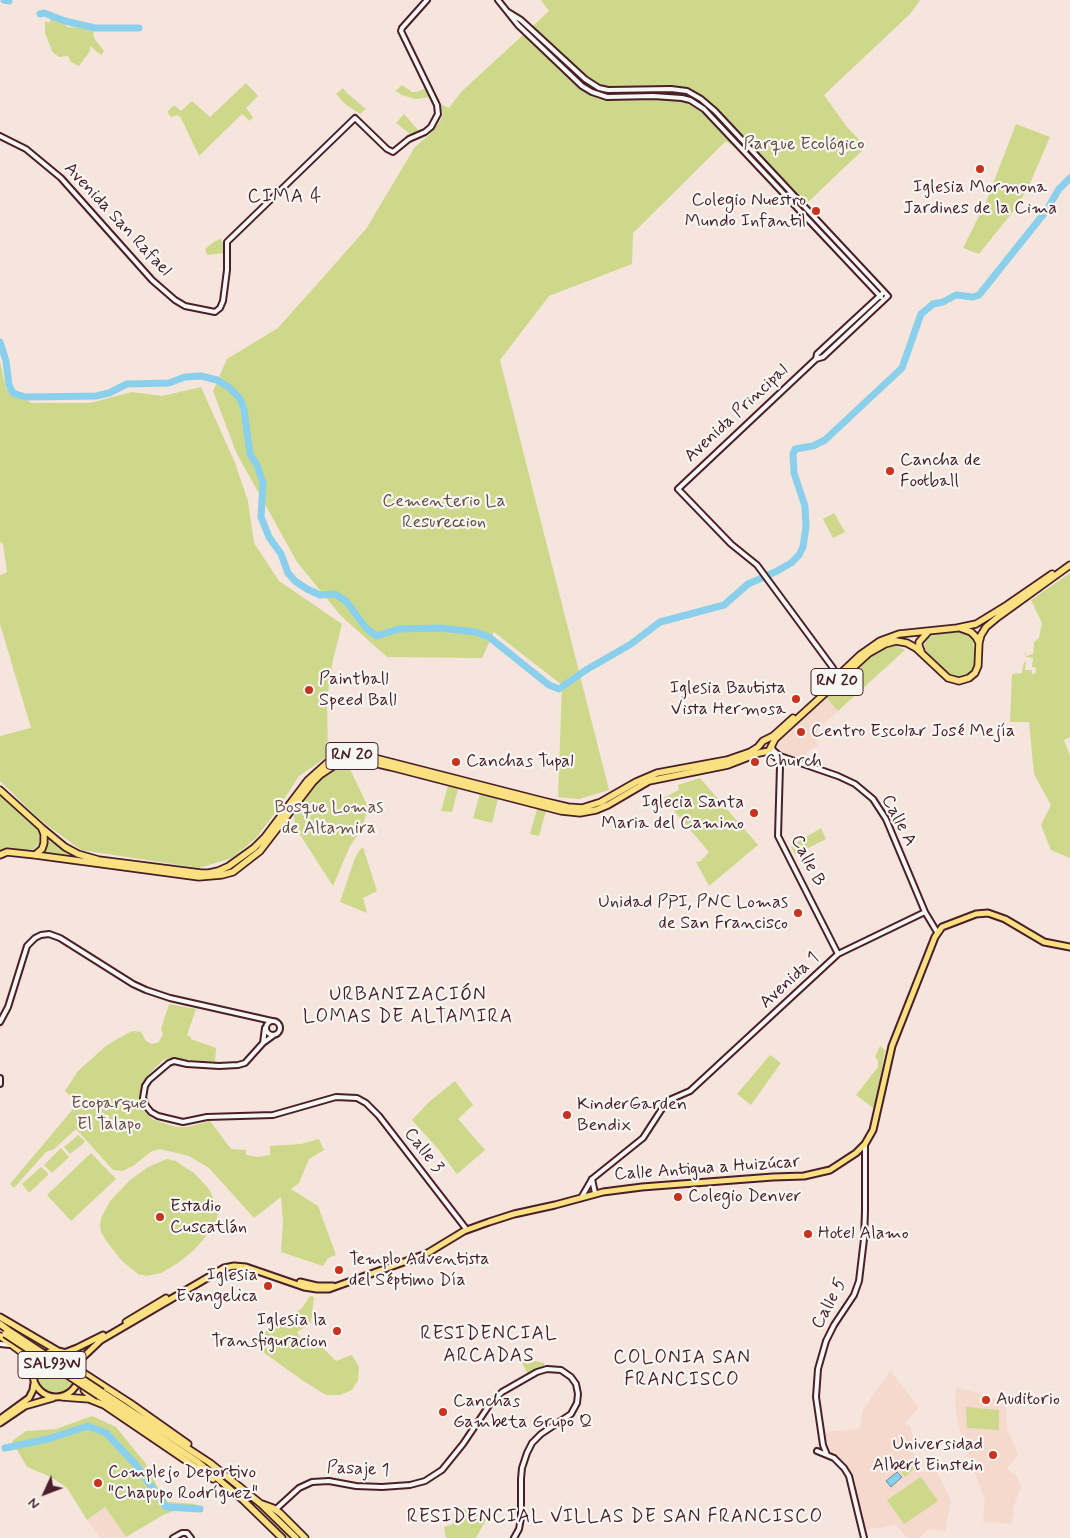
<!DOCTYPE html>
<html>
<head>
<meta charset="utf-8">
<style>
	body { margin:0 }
	#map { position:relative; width:1070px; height:1538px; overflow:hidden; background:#f5e5dc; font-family:Mynerve,sans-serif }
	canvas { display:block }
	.north { position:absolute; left:20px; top:1468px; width:50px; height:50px; -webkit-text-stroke:4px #f6f6f2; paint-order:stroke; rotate:227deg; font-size:14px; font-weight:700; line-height:20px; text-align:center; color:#4a1f2b }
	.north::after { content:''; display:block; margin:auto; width:18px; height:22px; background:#4a1f2b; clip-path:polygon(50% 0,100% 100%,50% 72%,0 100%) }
</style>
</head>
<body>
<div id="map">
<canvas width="1070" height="1538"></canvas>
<div class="north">N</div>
</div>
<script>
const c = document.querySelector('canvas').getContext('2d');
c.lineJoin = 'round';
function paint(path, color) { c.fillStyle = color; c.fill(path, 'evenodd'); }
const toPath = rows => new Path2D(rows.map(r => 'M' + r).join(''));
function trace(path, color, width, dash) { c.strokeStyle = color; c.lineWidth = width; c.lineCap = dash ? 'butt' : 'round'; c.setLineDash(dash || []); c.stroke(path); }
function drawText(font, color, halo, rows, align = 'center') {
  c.font = font + ' Mynerve,sans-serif'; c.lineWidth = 4.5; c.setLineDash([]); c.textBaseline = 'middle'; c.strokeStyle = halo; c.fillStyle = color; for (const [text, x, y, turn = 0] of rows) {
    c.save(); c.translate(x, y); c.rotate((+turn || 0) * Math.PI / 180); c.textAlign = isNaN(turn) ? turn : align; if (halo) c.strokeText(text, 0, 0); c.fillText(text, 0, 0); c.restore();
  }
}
const built = toPath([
	[825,696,838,711,819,728,816,736,818,745,807,752,804,762,782,754,773,748,775,741],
	[890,1371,919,1407,905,1424,910,1426,913,1436,914,1458,917,1458,918,1472,937,1472,951,1501,945,1531,929,1529,919,1538,908,1538,896,1525,865,1530,854,1478,830,1451,824,1432,859,1429,863,1410],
	[957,1387,1006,1402,1007,1429,1018,1454,1007,1469,1016,1476,1021,1486,1012,1511,1014,1512,1011,1524,983,1522,985,1501,960,1431,956,1412,955,1399],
	[105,1507,126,1537,101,1538,87,1520]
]);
const green = toPath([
	[541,0,920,0,910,14,824,95,847,127,866,147,806,204,804,200,803,201,789,187,726,141,633,233,632,264,549,296,500,360,609,790,579,799,558,797,562,685,494,632,482,658,387,657,341,616,297,562,236,452,213,391,227,359,278,328,366,229,415,147,430,134,441,120,443,113,441,104,449,108,461,92,549,11],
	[52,15,58,18,58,20,65,21,64,24,67,27,84,28,93,31,94,38,104,51,101,55,90,46,90,51,79,66,71,62,68,56,59,57,55,54,52,51,45,33,45,21,49,23],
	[246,83,258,96,246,108,253,117,250,121,242,114,199,156,181,118,178,115,171,117,167,112,173,106,175,106,181,111,192,101,210,117],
	[402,85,412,92,417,92,426,88,431,97,415,99,402,95,395,91],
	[343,88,347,93,366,109,360,114,345,104,336,94],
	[404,114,419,131,410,134,396,123],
	[1016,124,1050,137,1028,188,1015,209,979,254,963,248,986,202],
	[221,239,224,247,224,253,207,255,205,249,215,241],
	[0,361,6,389,32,403,90,403,132,392,162,396,201,387,235,463,248,501,254,543,279,581,342,624,333,660,327,699,328,756,299,776,277,810,256,838,232,858,199,868,81,850,39,819,0,781,0,736,31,728,0,624,0,575,7,572,3,544,0,542],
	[834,513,845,532,833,538,823,519],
	[1070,573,1070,737,1064,740,1070,756,1070,858,1051,850,1041,825,1051,805,1034,774,1029,722,1010,722,1012,674,1022,673,1024,662,1026,661,1025,670,1032,670,1032,674,1036,673,1036,668,1032,667,1033,658,1026,657,1025,654,1025,649,1026,656,1033,654,1034,642,1039,638,1042,623,1031,600],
	[962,631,970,634,973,639,975,664,970,674,967,677,958,679,948,675,929,657,924,645,929,637,933,635],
	[894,645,905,650,838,711,825,696,870,655,882,648],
	[338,768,350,769,368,807,362,829,350,846,333,886,295,827,294,814,302,797,310,787],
	[700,778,758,845,709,886,696,862,701,861,709,852,663,798,679,790,678,785],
	[448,786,458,789,452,812,441,811],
	[0,794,39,829,40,842,32,851,5,849,0,851],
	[480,794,498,799,492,823,473,818],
	[537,809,546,811,539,836,530,834],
	[821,828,826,839,795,855,791,846],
	[48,836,84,858,84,859,43,852],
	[363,847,377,891,363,898,367,913,340,902,355,858,359,851],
	[169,1004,196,1009,187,1035,191,1037,191,1039,216,1048,215,1062,168,1058,163,1060,150,1073,141,1088,140,1097,143,1108,152,1119,176,1127,187,1127,210,1121,231,1149,246,1150,246,1155,257,1157,270,1155,270,1146,301,1144,319,1139,324,1150,309,1159,299,1183,291,1189,318,1206,336,1255,328,1258,323,1266,281,1252,283,1222,281,1197,254,1218,209,1168,189,1156,160,1149,152,1151,133,1166,122,1171,113,1170,76,1129,54,1149,46,1152,14,1188,10,1184,78,1103,65,1091,78,1071,107,1045,128,1033,133,1031,141,1032,146,1041,152,1044,159,1042,163,1034,161,1029],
	[880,1046,885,1050,877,1100,873,1108,856,1095,878,1067,878,1060,875,1057],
	[770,1055,781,1063,751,1105,737,1094],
	[455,1081,473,1105,458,1119,485,1150,457,1174,439,1150,412,1120,429,1102],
	[78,1135,85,1141,84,1143,70,1154,64,1147],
	[61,1148,69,1157,52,1173,44,1165],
	[91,1153,116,1179,71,1221,47,1195],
	[167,1159,176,1161,183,1166,194,1173,209,1189,216,1204,218,1212,217,1219,207,1235,194,1250,178,1263,161,1273,146,1276,138,1274,122,1261,107,1242,101,1232,100,1224,102,1216,110,1201,129,1181,148,1167],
	[41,1167,48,1173,48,1175,29,1193,22,1184],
	[310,1296,314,1297,311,1323,297,1332,308,1349,322,1347,336,1361,352,1355,359,1367,358,1380,352,1390,340,1395,326,1395,302,1380,256,1347,266,1331,280,1324,302,1308],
	[92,1344,78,1360,71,1353],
	[61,1354,70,1359,75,1369,54,1355],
	[526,1359,544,1363,544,1369,528,1374,521,1361],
	[39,1363,72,1384,63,1393,55,1394,43,1389,38,1383,35,1374],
	[966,1407,999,1410,999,1430,967,1428],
	[92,1416,116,1427,146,1464,159,1490,168,1502,196,1504,198,1512,180,1509,165,1514,126,1537,105,1507,87,1520,67,1488,51,1477,27,1467,12,1441,26,1431,56,1429],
	[193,1455,201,1459,235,1486,291,1538,285,1538,261,1514],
	[905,1458,914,1469,905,1477,897,1466],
	[921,1477,938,1501,904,1524,887,1500],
	[459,1507,487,1518,476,1538,446,1538,444,1527,453,1524,454,1516]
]);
const water = toPath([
	[897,1472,902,1477,891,1487,886,1481,897,1472]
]);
const river = toPath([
	[4,0,9,1],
	[40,14,44,13,65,21,95,28,139,28],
	[0,342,6,361,9,385,13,393,25,397,96,396,109,393,127,384,169,383,185,377,201,376,217,380,230,388,240,399,244,409,250,454,257,465,263,483,261,517,269,537,281,554,288,573,295,581,307,589,320,595,335,594,346,601,366,628,376,636,399,629,441,628,475,632,489,637,549,685,559,689,586,670,631,644,660,622,724,605,748,584,775,572,791,563,799,555,803,547,806,527,805,506,794,473,793,454,795,449,813,446,825,440,902,368,921,314,933,304,943,302,956,295,973,297,979,295,1046,211,1059,189,1070,178],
	[5,1448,48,1439,88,1426,106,1433,136,1465,166,1507,200,1509]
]);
const minor = toPath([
	[498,0,518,25,582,86,592,92,607,97,653,96,682,98,690,100,704,109,881,297],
	[508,12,521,20,585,79,599,88,608,90,671,89,687,91,701,99,715,111,888,296,823,357,816,359],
	[0,136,26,149,61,178,152,280,175,300,185,306,215,312,220,308,223,301,227,270,227,242,355,118,387,149,393,152,409,139,425,132,431,127,438,114,437,105,401,31,402,28,427,0],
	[834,680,833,668,757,565,731,544,678,489,816,359,817,354,884,292],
	[772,747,773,750,780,756,838,776,855,784,873,799,886,819,925,912,937,932],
	[766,752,776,757,780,766,778,836,838,954],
	'266 1028a7 7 0 1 1 14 0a7 7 0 1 1-14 0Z',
	[0,1022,8,1007,27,946,35,938,41,935,49,934,60,938,133,984,146,990,170,998,272,1021],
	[274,1035,263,1043,245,1063,238,1065,219,1066,187,1064,174,1061,169,1063,149,1080,145,1086,143,1098,146,1106,151,1112,158,1116,183,1122,207,1117,273,1115,336,1097,357,1098,366,1103,379,1116,467,1230],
	[263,1043,265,1028],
	[0,1078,0,1084],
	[592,1179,595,1193],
	[581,1198,592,1179,643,1138,667,1101,690,1091,838,954,925,912],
	[0,1344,10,1345],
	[817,1451,834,1458,844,1468,849,1476,864,1538],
	[827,1455,823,1445,816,1397,818,1369,826,1341,834,1325,854,1295,859,1281,864,1239,865,1211,865,1144],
	[275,1510,299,1488,312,1482,329,1481,356,1486,382,1487,410,1485,425,1481,442,1470,463,1444,490,1404,502,1392,537,1372,547,1369,561,1370,571,1377,576,1384,578,1394,577,1403,571,1414,541,1434,532,1443,527,1453,522,1468,521,1479,521,1518,519,1529,514,1538],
	[173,1538,182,1533,187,1533,191,1538]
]);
const major = toPath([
	[300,1282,317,1286,333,1286],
	[126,1322,166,1298],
	'33 1374a23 23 0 1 1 46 0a23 23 0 1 1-46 0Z',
	[64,1353,77,1348,103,1335],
	[77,1366,80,1360,101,1340,224,1268,234,1266,246,1267,304,1287,317,1289,329,1289,426,1254,464,1231,489,1222,514,1214,555,1205,603,1192,642,1187,773,1177,804,1176,830,1170,856,1153,865,1144,873,1130,892,1046,935,937,942,927,976,914,988,913,1005,919,1044,942,1070,947],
	[0,1419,29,1398,33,1390,34,1383],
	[0,1423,25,1406,53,1398]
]);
const highway = toPath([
	[960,628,971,632,976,637,979,643],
	[921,651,919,646,919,642,928,632],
	[823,690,860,655,880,641,899,634,957,628,976,624,1007,605,1052,574],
	[0,790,42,828,65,847,78,854,99,860,201,873,209,873,218,871,229,866,254,848,265,837,308,780,327,763,340,757,357,755,367,756,543,801,568,807,582,808,601,802,636,782,657,773,727,760,750,752,758,747,763,741,773,736,793,718],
	[0,855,7,852,35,855,199,877,222,875,233,872,260,851,313,782,320,775,335,765,350,761,365,761,391,767,561,811,580,813,596,810,608,805,649,781,728,765,759,753,769,751,775,739,869,653,885,644,896,641,907,643,916,648,948,678,959,681,969,678,975,673,978,666,979,643,981,635,986,627,998,617,1070,565],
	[35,855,42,849,44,843,44,834,42,829],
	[0,1317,58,1351],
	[0,1324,8,1330],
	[0,1336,24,1354,30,1364,33,1373],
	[79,1370,130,1403,188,1444],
	[86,1383,84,1390,93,1399],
	[102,1392,210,1463,261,1504,296,1538],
	[99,1396,198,1462,243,1500,282,1538],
	[62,1397,89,1399,104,1405,213,1479],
	[262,1504,273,1508,280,1513,305,1538]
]);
const highwayBridge = toPath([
	[8,1330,102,1392],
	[5,1334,99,1396]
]);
const markers = [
	[980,169,5,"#c8321e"],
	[816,211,5,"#c8321e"],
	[890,471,5,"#c8321e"],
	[309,690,5,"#c8321e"],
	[796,699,5,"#c8321e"],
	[801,732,5,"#c8321e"],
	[456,762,5,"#c8321e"],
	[755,762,5,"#c8321e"],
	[754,813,5,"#c8321e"],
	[798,913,5,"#c8321e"],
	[567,1115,5,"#c8321e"],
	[678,1197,5,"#c8321e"],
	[160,1217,5,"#c8321e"],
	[808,1234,5,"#c8321e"],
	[339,1270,5,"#c8321e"],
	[268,1286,5,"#c8321e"],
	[337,1331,5,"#c8321e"],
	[986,1400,5,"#c8321e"],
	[443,1412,5,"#c8321e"],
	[993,1455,5,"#c8321e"],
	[98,1483,5,"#c8321e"]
];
const shields = [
	[837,682,52],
	[352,756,52],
	[52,1365,68]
];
const shieldNames = [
	["RN 20",837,682],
	["RN 20",352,756],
	["SAL93W",52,1365]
];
const parkNames = [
	["Parque Ecológico",804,145],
	["Cementerio La",444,502],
	["Resureccion",444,523],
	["Bosque Lomas",329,808],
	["de Altamira",329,829],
	["Ecoparque",109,1104],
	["El Talapo",109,1125]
];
const poiNames = [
	["Iglesia Mormona",980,188,"center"],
	["Jardines de la Cima",980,209,"center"],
	["Colegio Nuestro",806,201,"right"],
	["Mundo Infantil",806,222,"right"],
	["Cancha de",900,461],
	["Football",900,482],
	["Paintball",319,680],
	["Speed Ball",319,701],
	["Iglesia Bautista",786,689,"right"],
	["Vista Hermosa",786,710,"right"],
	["Centro Escolar José Mejía",811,732],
	["Canchas Tupal",466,762],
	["Church",765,762],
	["Iglecia Santa",744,803,"right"],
	["Maria del Camino",744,824,"right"],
	["Unidad PPI, PNC Lomas",788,903,"right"],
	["de San Francisco",788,924,"right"],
	["KinderGarden",577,1105],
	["Bendix",577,1126],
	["Colegio Denver",688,1197],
	["Estadio",170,1207],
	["Cuscatlán",170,1228],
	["Hotel Alamo",818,1234],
	["Templo Adventista",349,1260],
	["del Séptimo Día",349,1281],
	["Iglesia",258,1276,"right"],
	["Evangelica",258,1297,"right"],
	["Iglesia la",327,1321,"right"],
	["Transfiguracion",327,1342,"right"],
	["Auditorio",996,1400],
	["Canchas",453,1402],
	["Gambeta Grupo Q",453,1423],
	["Universidad",983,1445,"right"],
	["Albert Einstein",983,1466,"right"],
	["Complejo Deportivo",108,1473],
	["\"Chapupo Rodríguez\"",108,1494]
];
const streetNames = [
	["Avenida San Rafael",117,220,47],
	["Avenida Principal",737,414,-43],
	["Calle A",898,821,62],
	["Calle B",807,861,63],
	["Avenida 1",790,981,-43],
	["Calle 3",423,1151,52],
	["Calle Antigua a Huizúcar",707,1169,-4],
	["Calle 5",830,1304,-62],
	["Pasaje 1",358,1470,3]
];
const neighbourhoodNames = [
	["CIMA 4",285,198],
	["URBANIZACIÓN",408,996],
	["LOMAS DE ALTAMIRA",408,1018],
	["RESIDENCIAL",489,1335],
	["ARCADAS",489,1357],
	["COLONIA SAN",682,1359],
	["FRANCISCO",682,1381],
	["RESIDENCIAL VILLAS DE SAN FRANCISCO",615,1518]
];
paint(built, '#f4d9cc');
paint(green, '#cdd88b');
paint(water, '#8ad0ec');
trace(water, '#70899f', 1);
trace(river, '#8ad0ec', 7);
trace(minor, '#4a1f2b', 8);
trace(major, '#4a1f2b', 9);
trace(highway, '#4a1f2b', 9);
trace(minor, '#f6f6f2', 4);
trace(major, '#f9e181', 5);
trace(highway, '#f9e181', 5.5);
trace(highwayBridge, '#4a1f2b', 9, []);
trace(highwayBridge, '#f9e181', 5.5);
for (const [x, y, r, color] of markers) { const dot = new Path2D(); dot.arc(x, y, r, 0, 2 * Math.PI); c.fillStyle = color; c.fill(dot); trace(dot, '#f6f6f2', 2); }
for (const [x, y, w] of shields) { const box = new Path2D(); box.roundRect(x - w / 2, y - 13.5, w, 27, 4); c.fillStyle = '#f6f6f2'; c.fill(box); trace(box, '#4a1f2b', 1); }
drawText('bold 16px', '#4a1f2b', null, shieldNames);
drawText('18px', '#6b4d43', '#f6f6f2', parkNames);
drawText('18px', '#4a1f2b', '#f6f6f2', poiNames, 'left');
drawText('18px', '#4a1f2b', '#f6f6f2', streetNames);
c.letterSpacing = '1px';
drawText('19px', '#4a1f2b', '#f6f6f2', neighbourhoodNames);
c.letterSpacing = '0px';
</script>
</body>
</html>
